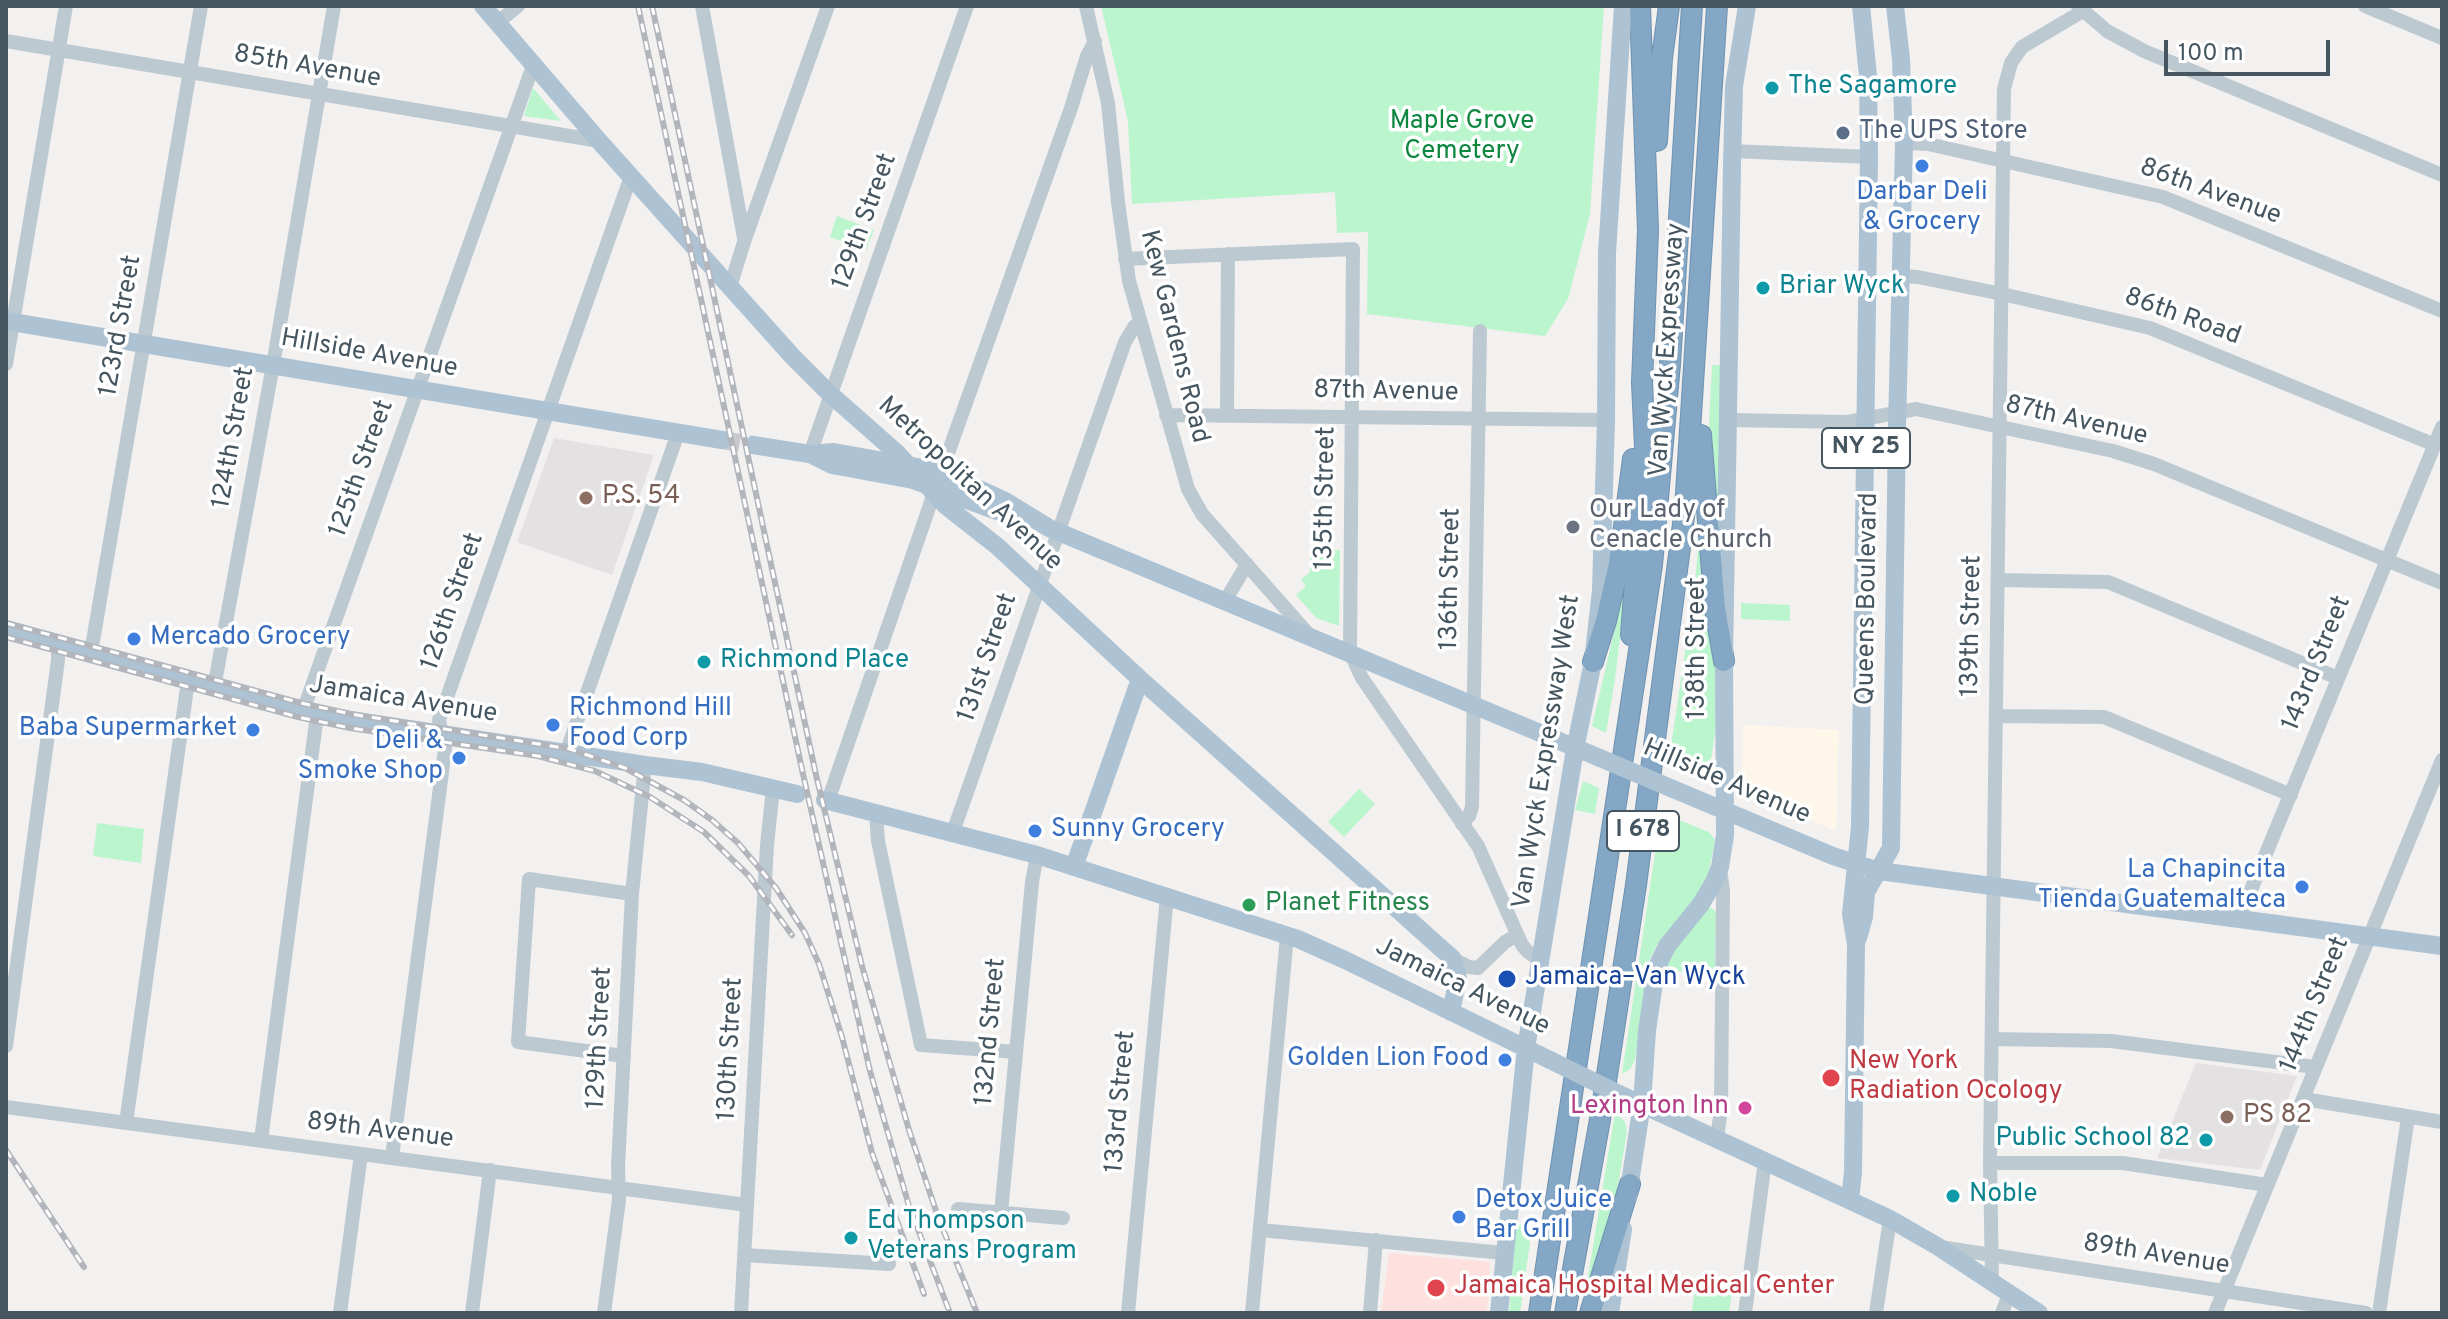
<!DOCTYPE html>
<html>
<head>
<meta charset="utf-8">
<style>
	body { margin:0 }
	#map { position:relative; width:2448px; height:1319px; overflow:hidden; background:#f3f0f0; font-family:Overpass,sans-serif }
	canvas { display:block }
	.frame { position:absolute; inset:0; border:8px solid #465660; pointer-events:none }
	.scale { position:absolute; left:2164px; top:40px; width:166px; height:36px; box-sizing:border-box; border:4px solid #465660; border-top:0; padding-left:10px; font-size:24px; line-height:28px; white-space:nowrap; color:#465660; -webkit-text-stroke:6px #fff; paint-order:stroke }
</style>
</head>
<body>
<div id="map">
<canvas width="2448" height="1319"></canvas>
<div class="frame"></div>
<div class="scale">100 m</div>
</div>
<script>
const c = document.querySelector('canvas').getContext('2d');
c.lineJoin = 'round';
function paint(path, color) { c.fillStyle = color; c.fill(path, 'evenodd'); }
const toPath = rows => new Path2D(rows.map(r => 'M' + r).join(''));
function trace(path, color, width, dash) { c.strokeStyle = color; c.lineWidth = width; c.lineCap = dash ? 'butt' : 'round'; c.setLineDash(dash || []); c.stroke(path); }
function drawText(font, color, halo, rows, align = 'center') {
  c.font = font + ' Overpass,sans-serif'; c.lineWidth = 7; c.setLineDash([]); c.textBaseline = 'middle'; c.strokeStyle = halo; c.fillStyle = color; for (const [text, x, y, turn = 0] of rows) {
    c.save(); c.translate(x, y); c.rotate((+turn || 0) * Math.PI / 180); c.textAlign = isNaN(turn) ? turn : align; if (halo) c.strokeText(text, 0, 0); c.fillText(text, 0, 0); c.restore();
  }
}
const commercial = toPath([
	[1743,725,1839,730,1836,831,1742,791]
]);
const education = toPath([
	[554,438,654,455,612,575,517,542],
	[2196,1063,2297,1076,2260,1170,2157,1158]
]);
const medical = toPath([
	[1389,1253,1490,1262,1487,1313,1381,1313]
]);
const green = toPath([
	[1101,6,1604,6,1590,214,1568,299,1545,336,1367,314,1368,232,1337,233,1335,192,1132,204,1128,121],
	[533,88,561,121,524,116],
	[837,216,874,230,866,250,830,237],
	[1712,365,1722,365,1718,496,1715,504,1708,444],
	[1701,522,1720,698,1709,774,1669,759,1693,599],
	[1340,550,1339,626,1316,618,1296,595,1306,586,1301,580,1310,572,1310,551],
	[1625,597,1615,679,1606,733,1592,726,1622,598],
	[1741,603,1790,605,1790,621,1741,619],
	[1583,781,1599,788,1595,814,1575,810],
	[1359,789,1375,804,1344,837,1328,822],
	[1661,813,1709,832,1715,840,1709,872,1697,897,1657,945,1649,961,1635,1060,1630,1069,1622,1074],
	[97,823,144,829,141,863,93,856],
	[1710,907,1716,912,1715,972,1665,971,1670,955],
	[1615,1113,1625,1122,1627,1132,1615,1203,1582,1313],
	[1516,1223,1532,1228,1520,1313,1509,1313],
	[1695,1288,1732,1293,1729,1313,1692,1311]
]);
const majorTunnel = toPath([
	[722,440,753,445]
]);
const minor = toPath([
	[702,6,744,238],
	[1086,6,1108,103,1118,202,1129,281,1188,489,1202,514,1310,636],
	[2078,6,2107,31,2144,51,2442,175],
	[2365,6,2442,38],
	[498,22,518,6],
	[6,41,599,141],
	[1904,143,1928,144,2163,197,2442,311],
	[1732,151,1869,157],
	[1125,259,1353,249,1350,652,1362,678,1478,846,1522,945,1528,952,1540,960],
	[1901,276,1918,277,2002,294,2150,328,2435,445],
	[730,287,745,239,828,6],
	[6,364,66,6],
	[1166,415,1606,420],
	[1227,415,1228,254],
	[1727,420,1848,422,1916,409,2113,451,2154,464,2442,583],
	[810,454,967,6],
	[941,473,1071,108,1087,56,1095,41],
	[1998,580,2108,582,2338,678],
	[1225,601,1247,564],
	[87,653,93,641,201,6],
	[214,688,273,365,334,6],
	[303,711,534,63],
	[1996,716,2104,717,2291,795],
	[566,753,678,433],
	[828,801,934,493],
	[876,813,878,841,921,1045,1016,1052],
	[1462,824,1469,816,1472,807,1480,331],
	[953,832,1125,342,1134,327,1140,322],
	[2239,919,2442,427],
	[1453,959,1469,967,1478,968,1505,942,1517,935],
	[1992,1039,2111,1041,2315,1067],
	[6,1046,58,660,58,644],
	[624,1056,518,1042,529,879,632,894],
	[2304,1099,2442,1122],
	[6,1107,747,1205],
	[126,1123,188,681],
	[1717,1139,1721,1109,1723,891,1720,868],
	[261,1140,317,715],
	[392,1157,445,749,439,720,631,176],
	[1990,1163,2123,1163,2267,1185],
	[958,1209,1063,1218],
	[1001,1213,1032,882,1037,855],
	[1260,1230,1504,1253],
	[1940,1247,2366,1313],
	[744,1255,889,1264],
	[1992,1282,1990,1163,2004,89,2011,63,2022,47,2083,11],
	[340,1313,361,1154],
	[472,1313,490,1170],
	[604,1313,619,1200,618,1166,632,894,645,765],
	[741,1313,767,845,773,788],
	[1128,1313,1167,896],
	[1252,1313,1287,936],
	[1370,1313,1376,1240],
	[1745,1313,1765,1161],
	[1876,1313,1890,1219],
	[2002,1313,2009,1294],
	[2215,1313,2442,760],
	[2379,1313,2408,1117]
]);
const major = toPath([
	[483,6,599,141,793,357,830,394,897,453,946,506,997,546,1140,679,1453,959,1458,978,1451,1012],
	[6,321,722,440],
	[753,445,810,454,834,452,923,468,955,478,1005,501,1049,528,1600,758],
	[812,455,832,465,913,480,997,511,1021,516],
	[6,629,317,715,645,765,702,772,797,794],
	[1673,789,1833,856,1879,871,2442,946],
	[825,800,1037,855,1298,939,1345,960,1550,1060],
	[1074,867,1140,679],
	[1858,938,1864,917,1866,892,1891,848,1897,426,1904,143,1901,59,1895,6],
	[1619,1094,1890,1219,1937,1246,2039,1313],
	[1628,1196,1642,1104,1647,1031,1656,969,1667,946,1701,904,1714,882,1720,867,1725,835,1724,661,1732,164,1734,86,1747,6],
	[1850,1200,1853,1172,1856,945,1851,914,1860,827,1869,157,1868,76,1861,6],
	[1499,1313,1526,1048,1575,749,1593,662,1601,590,1606,420,1607,253,1623,6],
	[1610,1313,1623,1229]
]);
const highway = toPath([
	[1657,141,1662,58,1669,6],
	[1701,435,1715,609,1724,661],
	[1631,635,1645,446,1642,383,1648,230,1640,6],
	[1593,662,1606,621,1619,564,1633,459],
	[1539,1313,1652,565,1670,364,1692,6],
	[1565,1313,1601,1114,1636,885,1685,509,1717,6],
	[1590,1313,1630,1184]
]);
const rail = toPath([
	[638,6,803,774,870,1071,909,1206,950,1313],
	[652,6,816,775,862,966,909,1130,938,1217,977,1313],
	[6,623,301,703,351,714,570,749,625,768,684,800,712,820,738,843,776,888,805,933,819,964,842,1037,872,1153,924,1294],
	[6,637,298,717,350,728,538,756,595,771,650,797,704,832,749,876,792,935],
	[6,1150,84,1267]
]);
const majorBridge = toPath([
	[1600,758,1673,789],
	[1550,1060,1619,1094]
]);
const markers = [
	[1772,88,8,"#0f9aa8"],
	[1843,133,8,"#5c6f8a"],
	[1922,166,8,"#3f7fe0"],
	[1763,288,8,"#0f9aa8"],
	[586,498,8,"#8d6e63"],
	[1573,527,8,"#6b7280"],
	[134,639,8,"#3f7fe0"],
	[704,662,8,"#0f9aa8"],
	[553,725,8,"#3f7fe0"],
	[253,730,8,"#3f7fe0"],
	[459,758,8,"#3f7fe0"],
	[1035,831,8,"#3f7fe0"],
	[2302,887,8,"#3f7fe0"],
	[1249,905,8,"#2e9e5b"],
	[1507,979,10,"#1a4fb4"],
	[1505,1060,8,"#3f7fe0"],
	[1831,1078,10,"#e0444e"],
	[1745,1108,8,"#d1479c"],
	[2227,1117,8,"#8d6e63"],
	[2206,1140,8,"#0f9aa8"],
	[1953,1196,8,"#0f9aa8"],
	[1459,1217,8,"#3f7fe0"],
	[851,1238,8,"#0f9aa8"],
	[1436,1288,10,"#e0444e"]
];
const shields = [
	[1866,448,88],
	[1643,831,72]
];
const shieldNames = [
	["NY 25",1866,448],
	["I 678",1643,831]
];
const streetNames = [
	["85th Avenue",307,68,10],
	["86th Avenue",2210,193,20],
	["129th Street",866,222,-70],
	["86th Road",2182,318,20],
	["123rd Street",122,326,-80],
	["Kew Gardens Road",1173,337,76],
	["Van Wyck Expressway",1669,350,-86],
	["Hillside Avenue",369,355,10],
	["87th Avenue",1386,393,1],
	["87th Avenue",2076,422,13],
	["124th Street",235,438,-80],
	["125th Street",363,469,-70],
	["Metropolitan Avenue",969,485,43],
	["135th Street",1327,498,-89],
	["136th Street",1452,579,-89],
	["Queens Boulevard",1869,599,-89],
	["126th Street",454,602,-71],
	["139th Street",1973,626,-89],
	["138th Street",1699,648,-90],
	["131st Street",989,658,-71],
	["143rd Street",2318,664,-68],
	["Jamaica Avenue",403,701,9],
	["Van Wyck Expressway West",1548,752,-81],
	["Hillside Avenue",1726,783,23],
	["Jamaica Avenue",1462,988,26],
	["144th Street",2316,1005,-68],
	["132nd Street",992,1032,-85],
	["129th Street",601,1038,-87],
	["130th Street",732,1049,-87],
	["133rd Street",1122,1102,-85],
	["89th Avenue",380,1132,7],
	["89th Avenue",2156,1256,9]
];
const cultureNames = [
	["The Sagamore",1788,88],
	["Briar Wyck",1779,288],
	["Richmond Place",720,662],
	["Public School 82",2190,1140,"right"],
	["Noble",1969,1196],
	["Ed Thompson",867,1223],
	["Veterans Program",867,1253]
];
const parkNames = [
	["Maple Grove",1462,123],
	["Cemetery",1462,153]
];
const serviceNames = [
	["The UPS Store",1859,133]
];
const shopNames = [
	["Darbar Deli",1922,194,"center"],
	["& Grocery",1922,224,"center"],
	["Mercado Grocery",150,639],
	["Richmond Hill",569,710],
	["Food Corp",569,740],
	["Baba Supermarket",237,730,"right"],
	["Deli &",443,743,"right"],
	["Smoke Shop",443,773,"right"],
	["Sunny Grocery",1051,831],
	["La Chapincita",2286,872,"right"],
	["Tienda Guatemalteca",2286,902,"right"],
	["Golden Lion Food",1489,1060,"right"],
	["Detox Juice",1475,1202],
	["Bar Grill",1475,1232]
];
const educationNames = [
	["P.S. 54",602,498],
	["PS 82",2243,1117]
];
const worshipNames = [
	["Our Lady of",1589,512],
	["Cenacle Church",1589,542]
];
const leisureNames = [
	["Planet Fitness",1265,905]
];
const transitNames = [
	["Jamaica–Van Wyck",1525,979]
];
const healthNames = [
	["New York",1849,1063],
	["Radiation Ocology",1849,1093],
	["Jamaica Hospital Medical Center",1454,1288]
];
const hotelNames = [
	["Lexington Inn",1729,1108]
];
paint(commercial, '#fef7e9');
paint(education, '#e4e1e2');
paint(medical, '#fee0df');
paint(green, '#bbf5cd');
trace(majorTunnel, '#c8cacc', 18, [18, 9]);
trace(highway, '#6e92b0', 22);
trace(minor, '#bdc9d1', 14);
trace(major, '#adc2d2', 18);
trace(highway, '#83a7c4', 20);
trace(rail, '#b2b6bc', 6);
trace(rail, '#fff', 3, [9]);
trace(majorBridge, '#adc2d2', 18);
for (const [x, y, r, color] of markers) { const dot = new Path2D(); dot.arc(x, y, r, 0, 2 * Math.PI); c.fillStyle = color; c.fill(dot); trace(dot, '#fff', 3); }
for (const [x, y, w] of shields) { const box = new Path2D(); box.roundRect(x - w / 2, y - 20, w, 40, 6); c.fillStyle = '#fff'; c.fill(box); trace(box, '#465660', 2); }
drawText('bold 24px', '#465660', null, shieldNames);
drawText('26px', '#465660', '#fff', streetNames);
drawText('26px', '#0d838f', '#fff', cultureNames, 'left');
drawText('26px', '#0d8640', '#fff', parkNames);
drawText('26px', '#4e5e75', '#fff', serviceNames, 'left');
drawText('26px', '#366cbe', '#fff', shopNames, 'left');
drawText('26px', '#785e54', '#fff', educationNames, 'left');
drawText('26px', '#5b616d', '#fff', worshipNames, 'left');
drawText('26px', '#27864d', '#fff', leisureNames, 'left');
drawText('26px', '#164399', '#fff', transitNames, 'left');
drawText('26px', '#be3a42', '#fff', healthNames, 'left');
drawText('26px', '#b23c85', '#fff', hotelNames, 'right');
</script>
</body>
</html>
